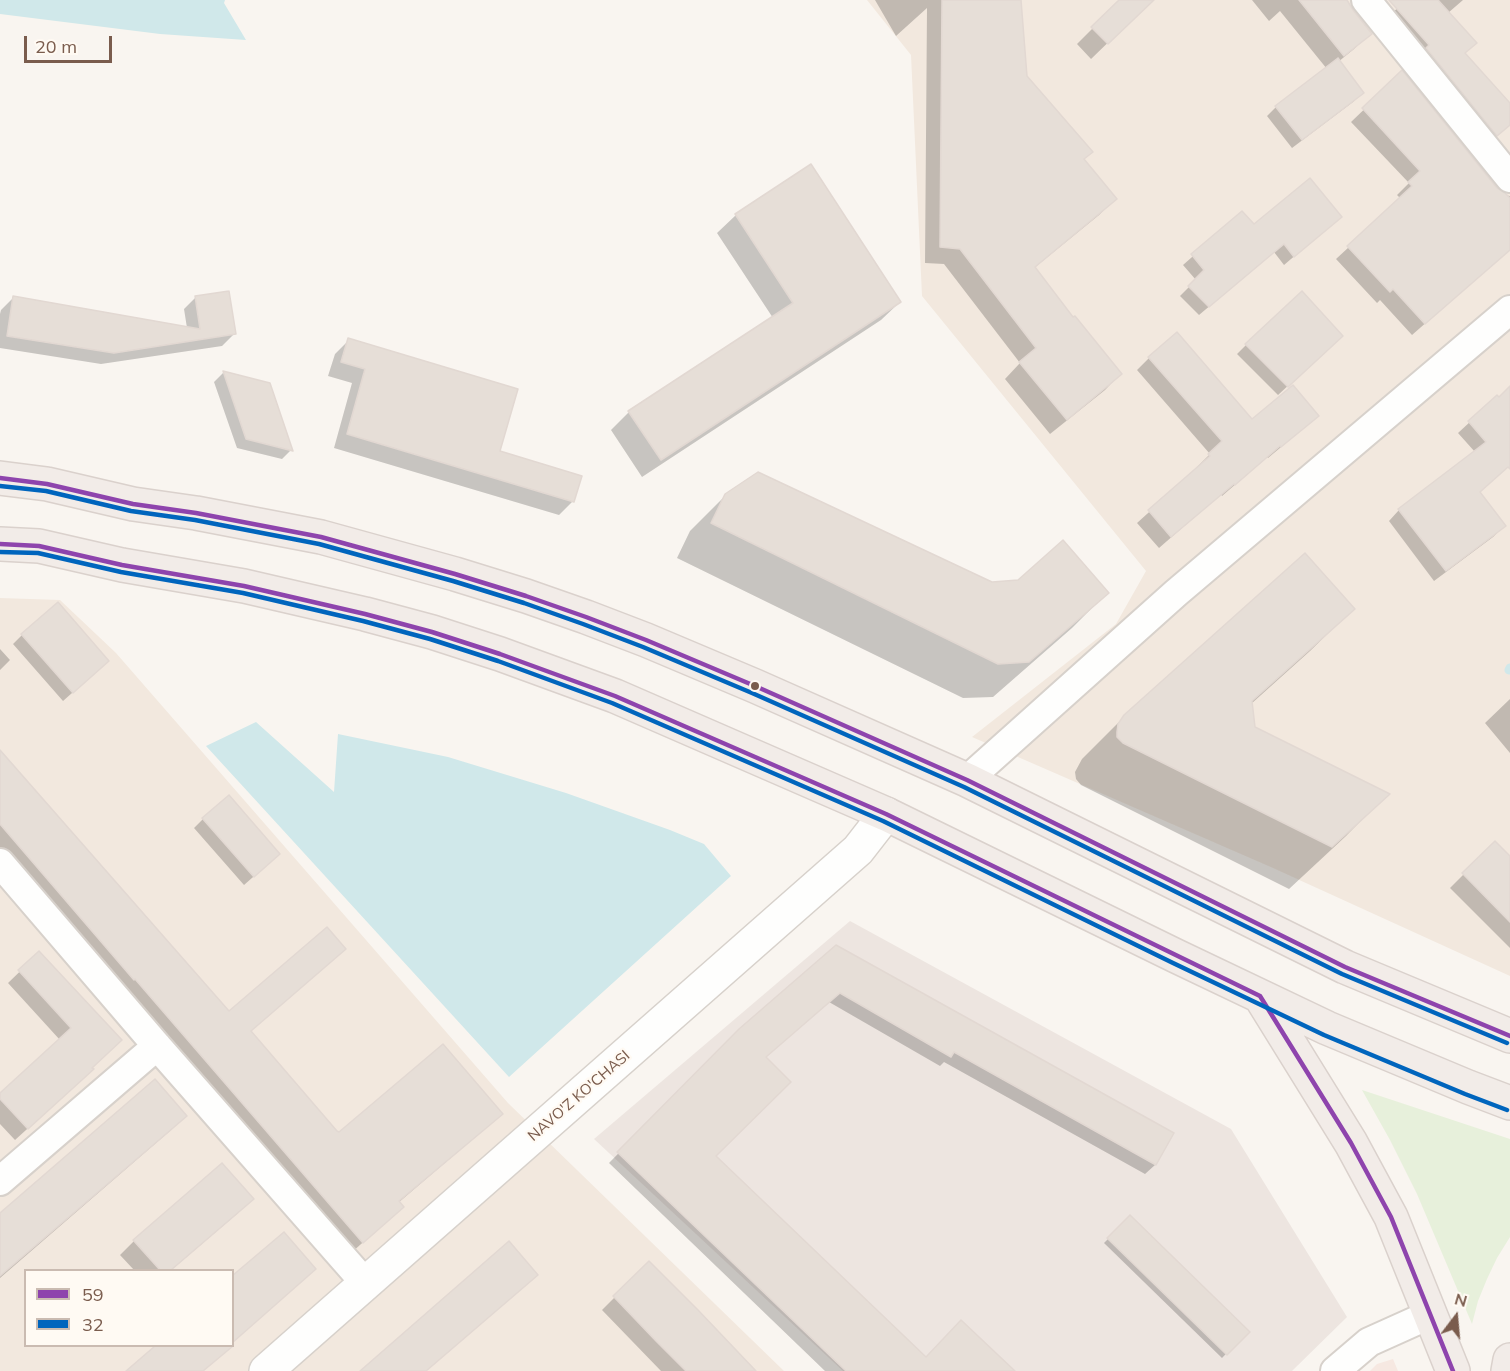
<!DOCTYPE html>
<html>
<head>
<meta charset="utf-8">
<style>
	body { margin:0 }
	#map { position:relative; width:1510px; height:1371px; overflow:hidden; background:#f9f5f0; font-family:Mulish,sans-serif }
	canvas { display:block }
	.legend { position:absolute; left:24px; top:1269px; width:210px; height:78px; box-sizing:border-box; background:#fffaf3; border:2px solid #cabbb1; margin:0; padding:8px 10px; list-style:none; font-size:18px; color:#7a5c4d }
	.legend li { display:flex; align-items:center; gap:12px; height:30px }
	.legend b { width:30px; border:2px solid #cabbb1 }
	.north { position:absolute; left:1426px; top:1287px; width:60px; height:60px; -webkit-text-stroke:4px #fffaf3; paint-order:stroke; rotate:16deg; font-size:16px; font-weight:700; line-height:24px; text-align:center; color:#7a5c4d }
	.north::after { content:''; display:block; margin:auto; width:21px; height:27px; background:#7a5c4d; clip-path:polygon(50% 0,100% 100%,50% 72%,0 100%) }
	.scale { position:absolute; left:24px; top:36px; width:88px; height:27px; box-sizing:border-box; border:3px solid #7a5c4d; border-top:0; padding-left:8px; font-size:18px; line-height:21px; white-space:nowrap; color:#7a5c4d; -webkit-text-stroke:4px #fffaf3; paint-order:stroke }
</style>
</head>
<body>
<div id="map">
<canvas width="1510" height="1371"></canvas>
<ul class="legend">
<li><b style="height:8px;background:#8e44ad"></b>59</li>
<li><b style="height:8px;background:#0065bd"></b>32</li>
</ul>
<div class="north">N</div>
<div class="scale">20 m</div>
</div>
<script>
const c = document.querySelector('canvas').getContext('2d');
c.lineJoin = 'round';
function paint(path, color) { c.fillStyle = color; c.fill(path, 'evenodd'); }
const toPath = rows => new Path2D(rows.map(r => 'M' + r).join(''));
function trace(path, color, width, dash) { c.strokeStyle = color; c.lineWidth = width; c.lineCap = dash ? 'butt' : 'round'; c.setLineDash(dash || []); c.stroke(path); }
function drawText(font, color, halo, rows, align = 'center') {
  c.font = font + ' Mulish,sans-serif'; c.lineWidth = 4.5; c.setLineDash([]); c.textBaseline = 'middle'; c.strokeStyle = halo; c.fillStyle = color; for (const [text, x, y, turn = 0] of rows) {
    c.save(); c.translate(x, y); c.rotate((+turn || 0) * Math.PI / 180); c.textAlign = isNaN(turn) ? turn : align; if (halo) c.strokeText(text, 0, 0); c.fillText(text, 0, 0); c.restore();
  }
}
const residential = toPath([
	[867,0,1510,0,1510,976,1273,868,972,737,1116,624,1146,571,922,296,911,55],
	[0,598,60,600,116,653,508,1103,784,1371,0,1371],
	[26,1270,232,1270,232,1346,26,1346]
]);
const commercial = toPath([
	[1393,1359,1398,1371,1370,1371,1377,1364]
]);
const industrial = toPath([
	[850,921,1231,1129,1347,1317,1292,1371,843,1371,594,1139]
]);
const green = toPath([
	[1362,1090,1510,1139,1510,1237,1497,1258,1487,1279,1478,1301,1472,1324,1417,1194,1390,1140]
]);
const water = toPath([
	[0,0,225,0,224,3,246,40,160,34,0,14],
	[256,722,334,792,338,734,448,757,566,793,670,830,704,844,731,876,509,1077,206,746]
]);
const shadow = toPath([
	[875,0,1019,0,1025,77,1083,160,1115,199,1099,215,1034,268,1073,320,1120,374,1105,390,1050,434,1005,379,1020,363,944,264,925,263,927,8,896,36],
	[1121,0,1152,0,1091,59,1077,44],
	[1252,0,1344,0,1370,33,1354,49,1338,62,1362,93,1353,102,1292,148,1267,116,1276,107,1327,69,1280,11,1269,21],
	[1406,0,1463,0,1448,13,1464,54,1510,105,1510,124,1487,144,1387,18],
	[1402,73,1496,189,1503,195,1510,196,1510,249,1412,335,1380,300,1377,303,1336,259,1401,199,1397,195,1409,183,1351,122],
	[1242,213,1254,226,1340,217,1284,265,1274,252,1199,315,1180,296,1196,280,1183,265],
	[736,215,900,302,881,320,642,477,611,430,629,412,773,318,717,233],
	[196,297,234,334,222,346,101,364,0,348,0,314,1,310,13,298,187,328,184,309],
	[349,340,498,452,573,501,559,515,334,448,352,383,328,376,335,354],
	[1246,345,1332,345,1278,395,1237,354],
	[1149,358,1252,421,1317,416,1305,427,1268,458,1267,457,1222,496,1221,494,1159,548,1137,523,1198,468,1197,467,1210,454,1137,370],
	[223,373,269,384,291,450,282,459,237,448,214,382],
	[1510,389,1510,464,1478,492,1504,526,1493,537,1434,581,1389,521,1399,510,1475,452,1458,433,1497,397,1498,399],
	[726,495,992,583,1107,593,1072,628,993,697,963,698,677,558,690,531],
	[1353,609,1310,651,1251,704,1254,728,1387,794,1346,836,1289,889,1081,785,1076,779,1075,772,1082,759,1125,716],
	[22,635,98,670,63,701,13,644],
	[0,649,10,660,0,670],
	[1510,699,1510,753,1485,723],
	[0,758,229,1014,250,1032,336,1132,488,1126,398,1203,402,1207,350,1254,0,850],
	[203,819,269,863,244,885,194,828],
	[1495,843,1510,858,1510,948,1450,888],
	[836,947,1172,1134,1155,1165,1145,1174,944,1062,940,1066,829,1002,765,1057,714,1157,926,1358,1012,1371,825,1371,609,1163,740,1030],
	[39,953,91,1068,80,1081,15,1140,0,1124,0,1095,60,1040,8,983],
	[185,1116,171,1130,0,1278,0,1214],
	[238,1213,171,1270,134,1270,120,1255,134,1241],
	[1130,1217,1247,1332,1222,1358,1104,1243],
	[649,1263,756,1371,661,1371,602,1310],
	[156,1346,229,1346,203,1371,127,1371]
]);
const stream = toPath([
	[1509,670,1510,668]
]);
const building = toPath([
	[942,0,1021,0,1027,76,1093,152,1084,159,1117,199,1035,267,1073,317,1075,316,1122,374,1067,420,1019,362,1036,348,960,249,940,247,942,0],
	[1119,0,1154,0,1108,44,1091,27,1119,0],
	[1299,0,1347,0,1353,10,1372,34,1344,56,1299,0],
	[1389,0,1438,0,1477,43,1465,53,1510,103,1510,125,1497,136,1426,48,1429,45,1389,0],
	[1338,58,1364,93,1302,140,1275,106,1338,58],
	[1402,70,1497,188,1506,194,1510,198,1510,250,1425,324,1393,289,1390,292,1347,246,1412,186,1408,182,1420,171,1362,108,1402,70],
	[811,164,901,302,661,460,628,411,793,303,735,214,811,164],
	[1310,178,1342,217,1294,257,1284,244,1209,307,1188,286,1204,270,1191,254,1242,211,1254,224,1310,178],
	[229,291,236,334,114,353,7,336,13,296,200,329,195,296,229,291],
	[1302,291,1343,336,1288,387,1245,344,1302,291],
	[1177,332,1252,419,1293,385,1319,416,1281,447,1280,446,1235,485,1234,484,1171,537,1148,510,1210,456,1208,454,1222,441,1148,357,1177,332],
	[348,338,518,389,500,451,582,476,574,502,347,434,365,369,341,362,348,338],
	[223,371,270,383,293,451,246,439,223,371],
	[1510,386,1510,469,1508,467,1480,492,1506,526,1446,571,1398,509,1486,442,1468,421,1497,395,1499,397,1510,386],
	[758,472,992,582,1018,580,1063,540,1109,593,1029,662,998,664,711,523,725,494,758,472],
	[1305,553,1355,609,1252,701,1255,727,1390,794,1332,847,1123,743,1117,737,1117,732,1118,724,1124,715,1305,553],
	[58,602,109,661,73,693,21,634,58,602],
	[0,750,229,1011,327,927,346,949,251,1031,337,1131,339,1132,443,1044,503,1114,399,1201,404,1207,363,1243,135,979,134,980,0,824,0,750],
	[229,795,280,854,254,877,202,818,229,795],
	[1495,841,1510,856,1510,922,1462,873,1495,841],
	[836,945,1174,1133,1156,1165,954,1052,951,1057,840,993,766,1057,791,1082,716,1156,926,1357,961,1320,1015,1371,846,1371,617,1152,739,1029,836,945],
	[39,951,122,1040,92,1068,94,1069,28,1129,0,1099,0,1093,71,1028,18,970,39,951],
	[155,1079,187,1116,0,1276,0,1213,155,1079],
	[222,1163,254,1199,171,1270,160,1270,133,1240,222,1163],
	[1130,1215,1250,1332,1227,1355,1107,1238,1130,1215],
	[284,1232,316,1269,232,1343,232,1276,284,1232],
	[509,1241,538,1275,426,1371,360,1371,509,1241],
	[649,1261,698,1310,756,1371,686,1371,656,1341,613,1296,649,1261],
	[155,1346,233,1346,203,1371,126,1371,155,1346]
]);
const minor = toPath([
	[1366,0,1510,178],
	[967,780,1176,593,1510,310],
	[0,863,157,1046,366,1284],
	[0,1181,157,1046],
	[1335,1371,1369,1342,1429,1315]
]);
const tertiary = toPath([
	[266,1371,858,850,886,814]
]);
const trunk = toPath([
	[0,478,47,484,133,504,196,513,321,537,455,574,526,596,586,617,646,640,755,686,967,780,1345,967,1510,1036],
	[0,544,39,546,122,565,244,586,365,614,432,632,500,654,615,696,886,814,1176,956,1327,1028,1468,1087,1510,1103],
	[1260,996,1351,1143,1391,1217,1453,1371],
	[1508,1371,1510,1360]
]);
const bus1 = toPath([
	[0,478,47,484,133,504,196,513,321,537,455,574,526,596,586,617,646,640,755,686,967,780,1345,967,1510,1036],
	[0,544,39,546,122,565,244,586,365,614,432,632,500,654,615,696,886,814,1260,996,1351,1143,1391,1217,1453,1371]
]);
const bus2 = toPath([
	[0,486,46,491,131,511,195,520,319,544,453,581,524,603,583,624,643,647,752,693,964,787,1342,974,1507,1043],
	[0,552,38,553,121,572,243,593,363,621,430,639,498,661,612,703,883,821,1173,963,1324,1035,1465,1094,1507,1110]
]);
const markers = [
	[755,686,5,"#7a5c4d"]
];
const streetNames = [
	["NAVO'Z KO'CHASI",579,1096,-41]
];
paint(residential, '#f2e8de');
paint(commercial, '#f6e8e1');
paint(industrial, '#ede5e0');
paint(green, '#e7f0db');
paint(water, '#d0e8ea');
paint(shadow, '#0003');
trace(stream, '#d0e8ea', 9);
paint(building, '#e6ded7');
trace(building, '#e2d8d2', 1.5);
trace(minor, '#d7d1cb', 32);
trace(tertiary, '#d7d1cb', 36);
trace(trunk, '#dad1cc', 36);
trace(minor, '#fefefd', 28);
trace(tertiary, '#fefefd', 33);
trace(trunk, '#f2ece8', 33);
trace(bus1, '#8e44ad', 4.5);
trace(bus2, '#0065bd', 4.5);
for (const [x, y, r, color] of markers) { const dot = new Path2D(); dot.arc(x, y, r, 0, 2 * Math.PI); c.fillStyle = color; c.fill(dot); trace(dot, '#fffaf3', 2); }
drawText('15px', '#7a5c4d', '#fffaf3', streetNames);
</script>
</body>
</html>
